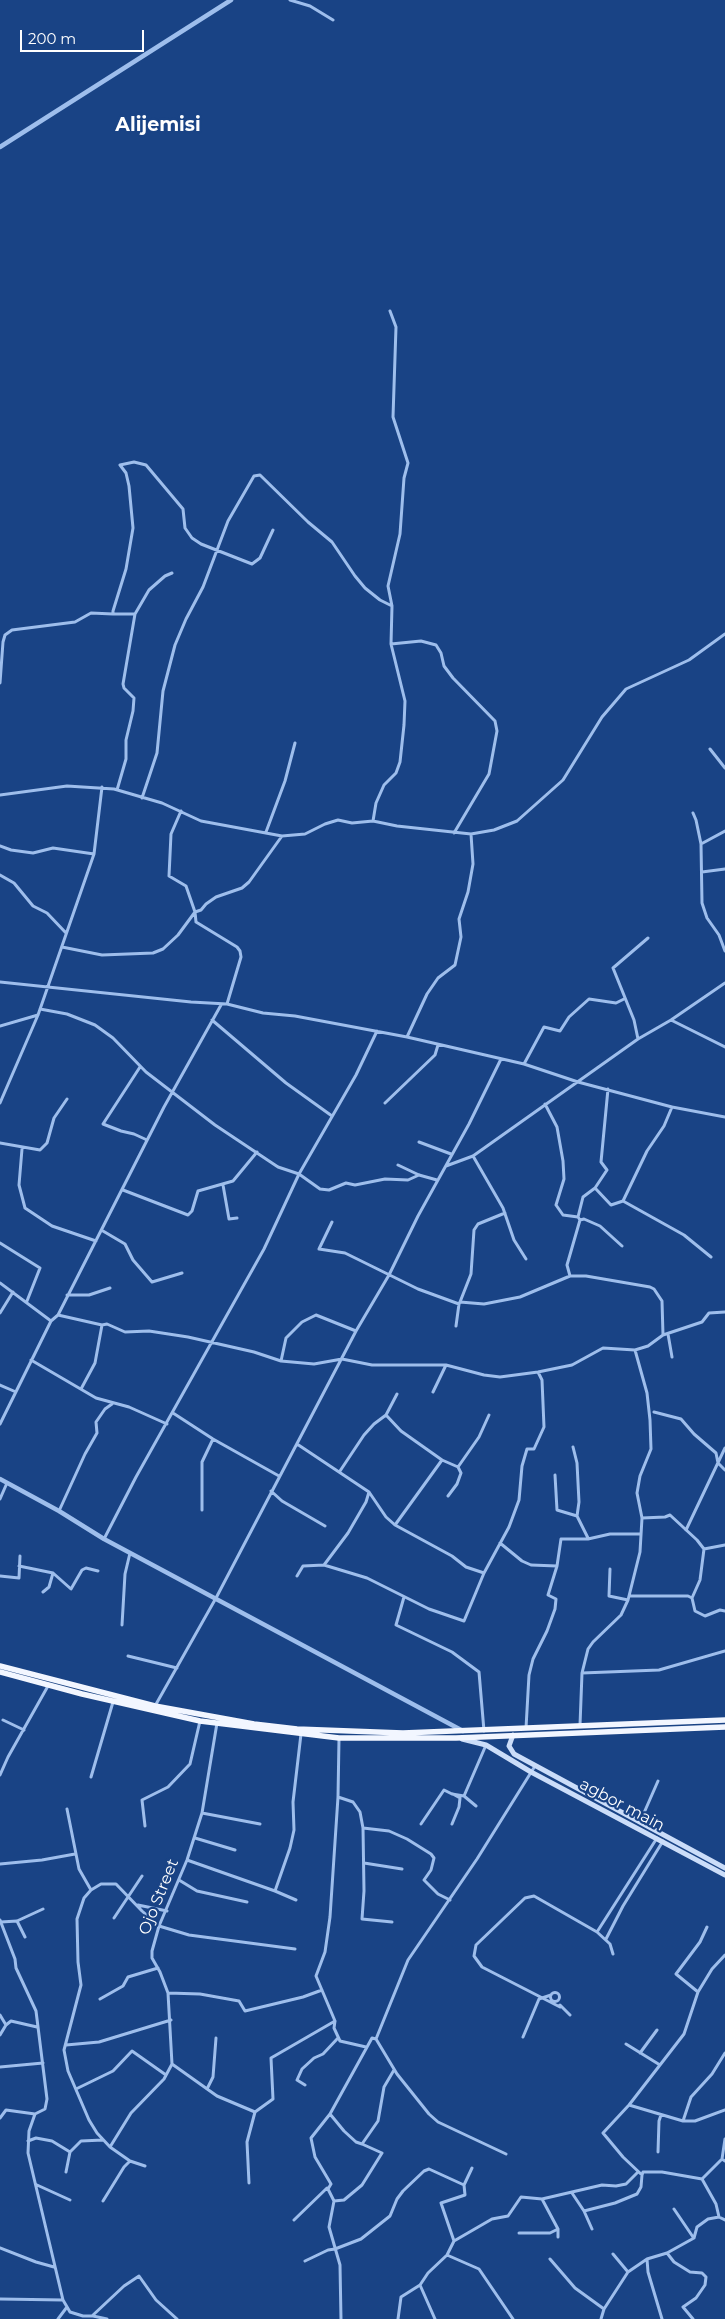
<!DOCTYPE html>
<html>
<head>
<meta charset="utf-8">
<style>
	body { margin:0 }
	#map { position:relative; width:725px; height:2319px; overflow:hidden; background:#194385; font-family:Montserrat,sans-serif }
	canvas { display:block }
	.scale { position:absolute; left:20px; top:30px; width:124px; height:22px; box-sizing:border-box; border:2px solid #fff; border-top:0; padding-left:6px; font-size:15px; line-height:18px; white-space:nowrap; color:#fff; -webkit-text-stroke:4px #194385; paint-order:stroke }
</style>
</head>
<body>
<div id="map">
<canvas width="725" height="2319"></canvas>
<div class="scale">200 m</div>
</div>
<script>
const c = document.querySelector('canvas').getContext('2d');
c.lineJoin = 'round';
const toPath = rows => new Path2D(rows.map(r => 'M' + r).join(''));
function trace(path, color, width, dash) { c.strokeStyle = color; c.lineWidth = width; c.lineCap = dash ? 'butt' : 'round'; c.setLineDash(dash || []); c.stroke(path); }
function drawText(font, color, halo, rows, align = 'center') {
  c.font = font + ' Montserrat,sans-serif'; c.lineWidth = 4.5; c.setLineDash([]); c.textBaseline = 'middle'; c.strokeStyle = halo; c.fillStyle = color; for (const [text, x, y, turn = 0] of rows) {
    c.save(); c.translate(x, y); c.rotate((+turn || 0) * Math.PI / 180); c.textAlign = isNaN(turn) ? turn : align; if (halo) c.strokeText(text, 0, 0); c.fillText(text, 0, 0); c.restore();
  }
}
const minor = toPath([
	[290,0,310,6,333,20],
	[135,614,113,614,113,611,126,569,133,528,129,486,126,473,120,465,134,462,146,465,183,509,185,528,192,538,201,544,252,564,260,558,273,530],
	[391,644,421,641,436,645,441,653,444,666,453,678,495,721,497,731,489,774,454,833],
	[0,683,3,642,5,635,12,630,75,622,91,613,113,614],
	[710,749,725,768],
	[117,790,126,759,126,740,133,711,134,698,124,688,123,684,135,614,149,590,165,576,172,573],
	[0,795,67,786,114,789,162,803,201,821,282,836,305,834,325,824,338,820,352,823,373,821,397,826,471,834,494,830,517,821,563,780,602,717,626,689,689,660,725,634],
	[142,798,157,753,163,691,175,645,186,619,203,587,228,521,254,476,260,475,308,522,332,542,355,576,365,588,380,600,392,606],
	[181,811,171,834,169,876,186,886,195,912,196,922,237,947,240,951,241,957,227,1004],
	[693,813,696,820,701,844,702,903,707,918,719,935,725,951],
	[373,821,376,803,384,785,396,773,400,762,404,725,405,701,391,644,392,606,388,586,400,534,404,478,408,463,393,417,396,327,390,311],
	[266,832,285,781,295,743],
	[701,844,725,831],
	[0,846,11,850,33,853,53,848,94,854],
	[702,872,725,869],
	[0,875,14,883,33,906,47,913,66,933],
	[62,947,102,955,153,953,163,949,178,935,195,912,201,910,206,904,216,897,242,888,249,882,282,836],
	[0,982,191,1002,227,1004,263,1013,295,1016,407,1037,524,1064,578,1082,672,1107,725,1117],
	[40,1009,67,1014,95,1025,113,1038,146,1072,215,1125,278,1167,299,1174,320,1189,329,1190,346,1183,355,1185,385,1179,408,1180,419,1175],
	[212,1020,286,1083,332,1116],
	[671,1020,725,1047],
	[0,1026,38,1015],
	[407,1037,427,994,438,978,455,965,461,937,459,919,468,892,473,864,471,834],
	[638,1039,634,1020,613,968,648,938],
	[524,1064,544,1027,560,1031,569,1017,589,999,616,1003,624,999],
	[140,1067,103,1124,121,1131,134,1134,147,1140],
	[0,1103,38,1015,94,854,102,787],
	[385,1103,435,1055,438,1045],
	[545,1104,557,1127,563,1161,564,1179,556,1205,563,1215,578,1217,580,1220,567,1265,570,1276],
	[672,1107,664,1126,647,1151,623,1201,684,1235,711,1257],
	[419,1142,451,1154],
	[0,1143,40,1150,47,1143,54,1118,67,1099],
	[22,1149,19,1185,25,1208,52,1226,96,1241],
	[473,1156,503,1208,514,1240,526,1259],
	[398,1165,419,1175,437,1180],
	[446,1166,473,1156,638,1039,671,1020,725,983],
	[223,1185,229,1219,237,1218],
	[595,1188,607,1170,601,1162,608,1089],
	[123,1190,188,1215,192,1211,198,1191,233,1181,257,1152],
	[578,1217,583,1197,595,1188,611,1205,623,1201],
	[580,1220,584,1219,600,1226,622,1246],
	[103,1231,125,1244,133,1260,152,1282,182,1273],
	[0,1243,40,1268,27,1301],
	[0,1283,51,1321],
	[67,1295,89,1295,110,1288],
	[460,1302,471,1274,474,1230,478,1224,505,1213],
	[0,1313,13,1292],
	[58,1315,102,1325,107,1324,125,1332,149,1331,188,1337,254,1352,281,1361,314,1364,342,1359,372,1365,446,1365,484,1375,500,1377,538,1372,572,1365,603,1348,635,1350,648,1346,663,1335,662,1301,654,1289,650,1287,586,1276,570,1276,520,1297,484,1304,460,1302,459,1304,418,1289,345,1253,319,1249,332,1222],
	[456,1326,459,1304],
	[668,1334,672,1357],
	[663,1335,702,1322,709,1313,725,1312],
	[31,1360,96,1398,129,1407,167,1424],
	[281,1361,286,1338,302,1322,316,1315,356,1331],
	[0,1385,16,1392],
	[81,1389,95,1363,102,1325],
	[433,1392,446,1365],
	[654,1412,681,1419,694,1434,716,1453,718,1463,725,1470],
	[173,1413,213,1439,279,1476],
	[386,1415,397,1394],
	[0,1424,51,1321,58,1315,164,1107,221,1005],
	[297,1444,369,1492,386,1517,395,1525,442,1460,458,1467,461,1473,457,1484,448,1496],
	[573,1447,577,1463,579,1502,577,1516],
	[458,1467,479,1437,489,1415],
	[340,1471,364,1435,374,1424,386,1415,401,1431,442,1460],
	[555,1475,557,1510,577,1516,588,1538],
	[271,1491,282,1501,325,1526],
	[0,1499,7,1483],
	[202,1510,202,1462,213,1439],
	[59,1511,85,1454,97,1433,96,1422,105,1409,112,1404],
	[395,1525,452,1556,466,1567,484,1573],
	[686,1530,725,1448],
	[104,1539,136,1477,264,1249,299,1174,356,1075,377,1031],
	[500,1543,522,1561,531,1565,557,1566],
	[704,1549,725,1545],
	[324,1565,348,1533,366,1502,369,1492],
	[19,1566,53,1573,71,1589,82,1570,86,1568,98,1571],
	[610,1569,609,1596,628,1600],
	[0,1576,19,1578,20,1556],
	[297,1576,303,1566,324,1565,367,1578,429,1609,464,1621,484,1573,509,1527,519,1500,522,1466,527,1449,534,1449,544,1427,542,1380,538,1372],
	[43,1592,49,1587,53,1573],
	[630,1596,688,1596,692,1598,700,1580,704,1549,697,1540,670,1515,665,1517,642,1518],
	[404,1597,396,1625,452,1652,479,1672,484,1731],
	[692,1598,695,1611,705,1616,720,1610,725,1611],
	[122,1625,125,1574,130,1553],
	[128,1656,177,1668],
	[582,1673,659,1670,725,1651],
	[155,1706,216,1598,356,1331,389,1275,418,1216,469,1124,501,1059],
	[3,1720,24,1730],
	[580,1725,582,1673,588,1649,593,1642,621,1615,628,1600,640,1552,642,1518,637,1493,640,1476,651,1449,650,1420,647,1393,635,1350],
	[526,1728,529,1675,533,1659,547,1631,555,1609,556,1599,548,1595,557,1566,561,1539,588,1539,610,1534,640,1534],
	[339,1739,338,1797,330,1917,325,1952,316,1976,335,2021,334,2028,340,2041,366,2047],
	[0,1775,8,1757,48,1686],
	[91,1777,113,1702],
	[464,1796,476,1806],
	[338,1797,353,1802,360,1812,363,1828,364,1891,362,1919,392,1922],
	[67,1809,79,1869,91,1890,84,1898,77,1919,78,1962,81,1985,64,2050,68,2071,89,2120,97,2133,110,2147,130,2161],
	[202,1813,260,1824],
	[640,1822,658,1781],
	[421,1824,444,1790,452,1794,464,1796,486,1745],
	[452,1824,459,1807,460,1798,453,1794],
	[145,1826,142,1800,168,1787,190,1764,200,1721],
	[363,1828,389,1831,407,1839,431,1854,434,1858,431,1870,424,1880,438,1894,450,1900],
	[195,1838,235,1850],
	[187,1860,275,1891,296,1900],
	[364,1863,402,1869],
	[0,1864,42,1860,75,1854],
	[179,1880,197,1891,247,1902],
	[91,1890,101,1884,116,1884,142,1911,159,1926,189,1935,295,1949],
	[275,1891,290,1848,294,1830,293,1802,301,1734],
	[138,1905,167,1911],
	[114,1918,142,1876],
	[0,1920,15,1959,16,1968,36,2011,47,2099,45,2109,35,2114,29,2131,28,2153,63,2300,70,2312,83,2316,92,2316,124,2286,139,2276,156,2300,177,2319],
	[17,1921,25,1937],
	[1,1922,17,1921,43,1909],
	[597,1932,657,1838],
	[606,1939,623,1906,663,1841],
	[698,1992,676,1974,700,1942,707,1927],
	'550.5 1997a4.5 4.5 0 1 1 9 0a4.5 4.5 0 1 1-9 0Z',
	[168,1993,200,1994,239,2001,245,2011,303,1997,322,1990],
	[100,1999,123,1986,128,1977,158,1968],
	[560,2005,570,2015],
	[560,2007,482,1967,474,1956,476,1945,525,1898,534,1896,597,1932,610,1944,613,1954],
	[0,2015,6,2025],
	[0,2035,6,2025,11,2021,37,2027],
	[523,2037,539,1999,551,1995],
	[376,2039,408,1960,477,1859,535,1766],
	[376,2039,397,2074,429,2114,438,2122,506,2154],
	[626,2044,660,2065],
	[66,2045,99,2042,171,2020],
	[640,2053,657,2030],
	[172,2064,217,2096,255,2112],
	[0,2067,43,2063],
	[305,2085,297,2080,302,2069,314,2058,323,2054,338,2038],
	[76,2089,113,2071,132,2051,166,2075],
	[207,2089,213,2077,216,2038],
	[629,2105,683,2121,695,2121,725,2110],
	[330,2114,344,2131,356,2142,362,2144],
	[0,2118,6,2110,35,2114],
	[683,2121,691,2097,712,2074,725,2053],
	[28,2141,36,2138,52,2141,70,2152,81,2141,103,2140],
	[110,2147,131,2113,164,2079,172,2064,168,1993,160,1972,152,1958,152,1951,159,1926,187,1860,202,1813,217,1723],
	[658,2152,659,2121,661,2115],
	[722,2159,725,2139],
	[66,2172,70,2152],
	[702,2179,722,2159,725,2161],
	[249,2183,247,2142,255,2112,273,2099,271,2058,335,2021],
	[37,2185,70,2200],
	[572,2193,584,2211],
	[542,2199,558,2229,558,2237],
	[103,2201,124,2167,130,2161,145,2166],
	[334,2201,344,2200,362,2185,382,2153,362,2144,378,2121,384,2087,394,2070],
	[674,2209,693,2237],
	[719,2217,716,2204,702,2179,662,2172,643,2172,642,2175,623,2157,603,2133,629,2105,684,2034,698,1992,712,1969,725,1955],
	[294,2220,327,2188],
	[592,2229,584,2211,615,2203,637,2194,641,2187,642,2175],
	[519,2233,550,2233,558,2229],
	[454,2241,441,2203,465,2195,464,2185,472,2168],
	[0,2248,36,2262,54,2267],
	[667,2253,674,2262,690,2272,702,2273,706,2277,705,2285,696,2298,683,2307,693,2319],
	[613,2254,628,2272],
	[447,2255,479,2269,513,2319],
	[550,2259,575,2288,604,2309],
	[647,2259,648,2272,662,2319],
	[305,2261,328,2250,335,2249,361,2239,390,2216,397,2199,403,2191,424,2171,429,2169,464,2185],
	[0,2299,63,2300],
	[93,2316,107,2319],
	[58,2319,67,2307],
	[341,2319,340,2265,329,2227,334,2201,328,2189,331,2184,315,2157,311,2138,330,2114,372,2038,376,2039],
	[398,2319,401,2297,420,2285],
	[435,2319,420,2285,428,2273,447,2255,454,2241,492,2219,508,2216,521,2197,542,2199,602,2185,616,2186,626,2184,638,2172],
	[601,2319,604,2309,628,2272,647,2259,667,2253,694,2238,697,2227,708,2219,719,2217,725,2220]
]);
const tertiary = toPath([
	[0,147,231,0],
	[0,1479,59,1511,104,1539,463,1731]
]);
const secondary = toPath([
	[513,1735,509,1746,514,1754,725,1868],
	[462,1739,486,1745,531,1772,725,1875]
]);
const trunk = toPath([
	[0,1666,155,1706,254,1724,297,1729,403,1733,725,1720],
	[0,1672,82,1694,200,1721,339,1738,456,1738,725,1727]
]);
const streetNames = [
	["agbor main",622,1805,28],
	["Ojo Street",159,1897,-68]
];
const quarterNames = [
	["Alijemisi",158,125]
];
trace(minor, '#9ebeec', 3);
trace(tertiary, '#9ebeec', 4.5);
trace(secondary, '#cbddf9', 5);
trace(trunk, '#f2f6ff', 5.5);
drawText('16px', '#fff', '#194385', streetNames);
drawText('bold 19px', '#fff', '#194385', quarterNames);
</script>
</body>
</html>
